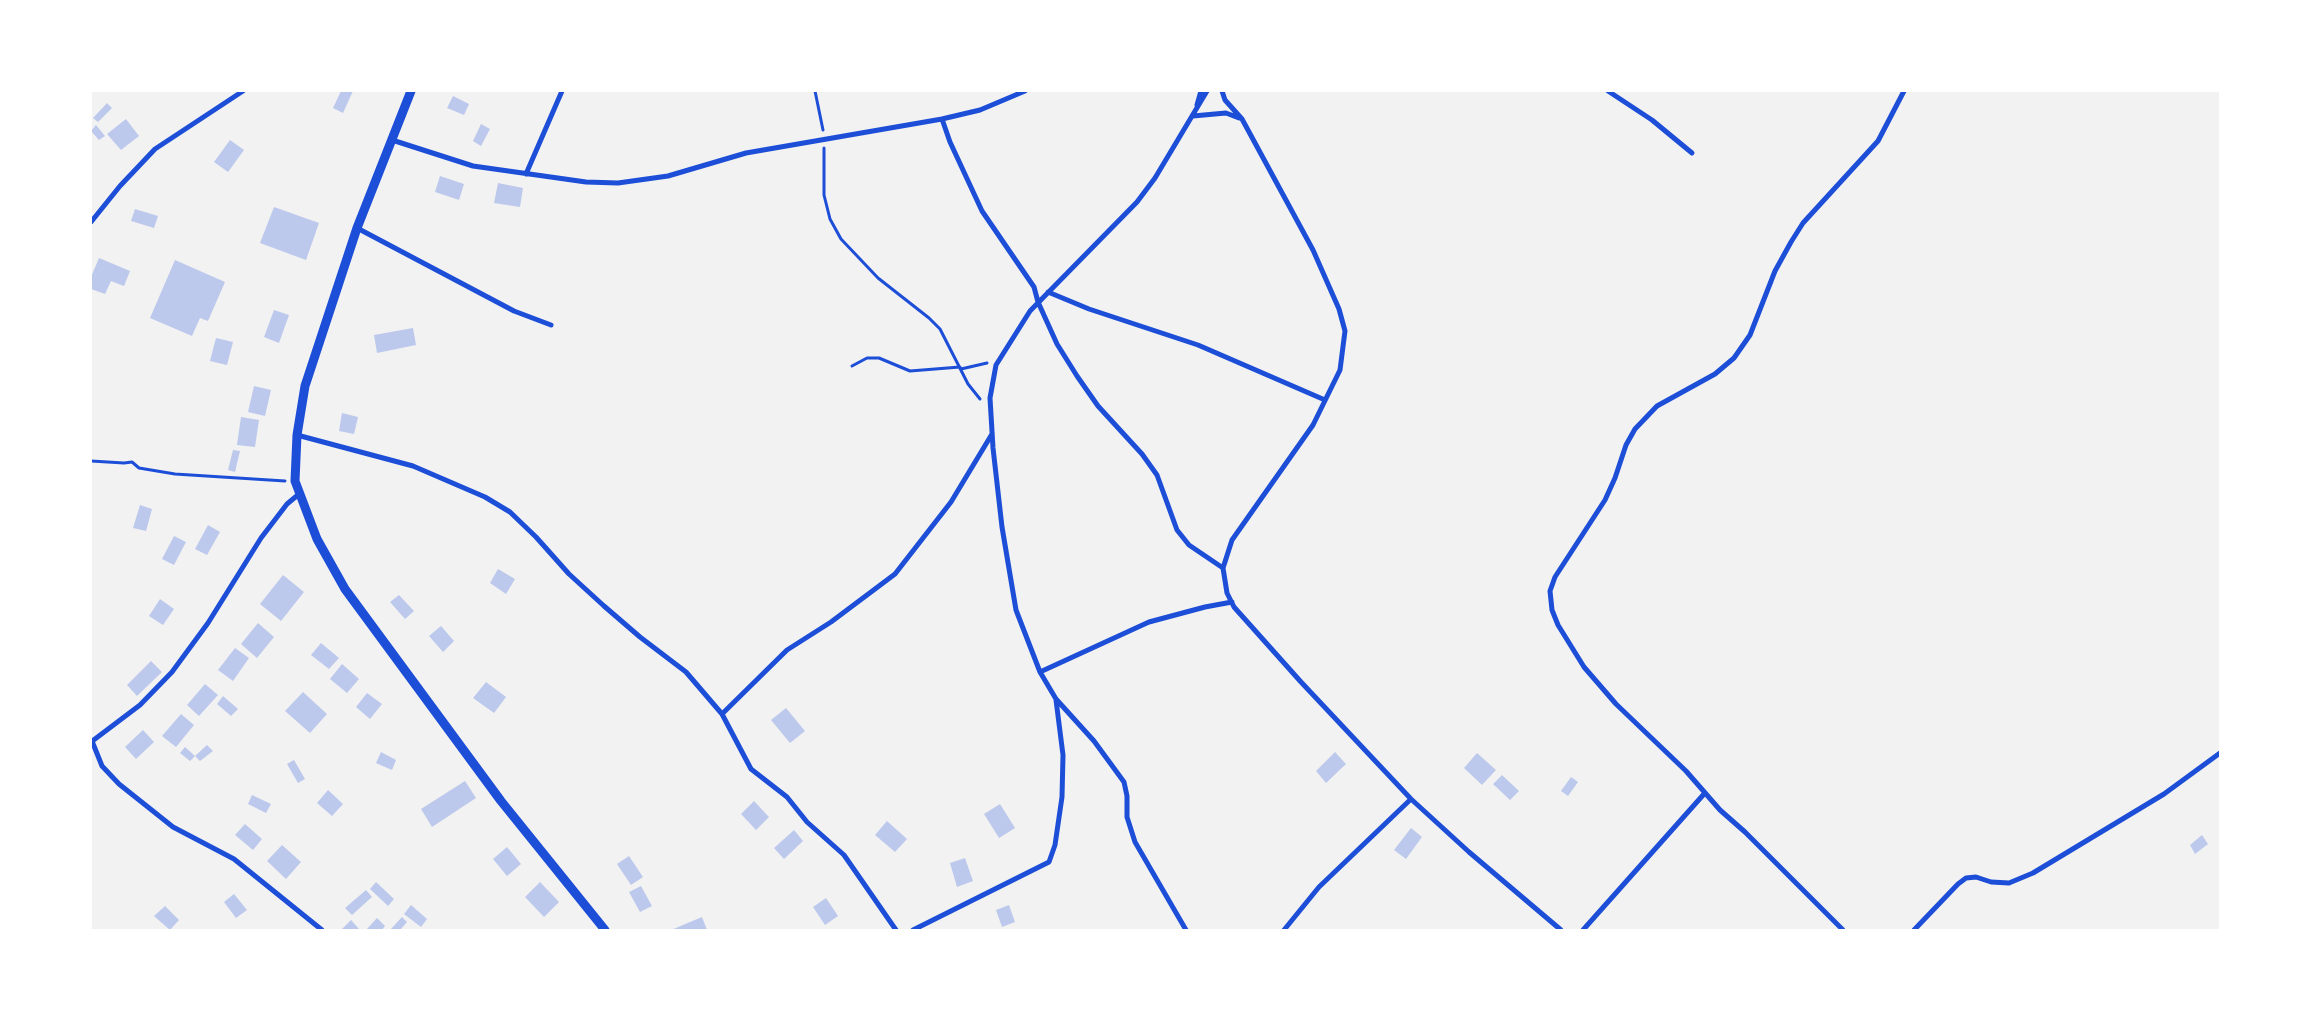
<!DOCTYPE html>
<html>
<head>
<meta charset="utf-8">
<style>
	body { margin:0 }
	#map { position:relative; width:2311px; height:1021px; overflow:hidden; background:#f2f2f2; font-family:"DM Sans",sans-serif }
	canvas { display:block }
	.frame { position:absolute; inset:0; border:92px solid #fff; pointer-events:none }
</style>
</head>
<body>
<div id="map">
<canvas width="2311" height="1021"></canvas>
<div class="frame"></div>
</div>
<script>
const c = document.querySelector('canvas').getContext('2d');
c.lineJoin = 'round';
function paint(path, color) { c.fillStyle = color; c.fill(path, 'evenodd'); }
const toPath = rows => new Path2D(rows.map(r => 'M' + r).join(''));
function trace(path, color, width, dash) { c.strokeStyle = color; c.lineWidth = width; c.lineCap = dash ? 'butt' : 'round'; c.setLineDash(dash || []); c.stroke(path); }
const building = toPath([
	[341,91,353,91,343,113,333,108],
	[453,96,469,104,464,115,447,108],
	[107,103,112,108,98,122,93,118],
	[126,119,139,136,121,150,107,134],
	[481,124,490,129,481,146,473,141],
	[96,125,105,136,99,140,91,131],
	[230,140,244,150,228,172,214,162],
	[440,176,464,184,459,200,435,192],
	[498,183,523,188,520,207,494,203],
	[274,207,319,223,306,260,260,243],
	[135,209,158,216,154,228,131,221],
	[99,258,130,271,124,286,111,281,105,294,91,289,91,277],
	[175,260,225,282,208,321,200,318,192,336,150,318],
	[274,310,289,315,279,343,264,337],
	[413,328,416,345,377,353,374,335],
	[216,338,233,342,227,365,210,361],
	[254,386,271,390,265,416,248,412],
	[342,413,358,417,354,434,339,431],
	[241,417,259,420,255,447,237,445],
	[233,450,240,451,235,472,228,470],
	[140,505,152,509,146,531,133,528],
	[208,525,220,532,207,555,195,549],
	[174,536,186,542,174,565,162,559],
	[498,569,515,579,506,594,490,583],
	[283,575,304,592,281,621,260,604],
	[399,595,414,611,405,619,390,602],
	[160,599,174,609,163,625,149,616],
	[258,623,274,637,257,658,241,644],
	[441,626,454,641,443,652,429,636],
	[321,643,339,658,329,669,311,655],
	[235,648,249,658,233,681,218,670],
	[151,661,162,672,137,696,127,685],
	[342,664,359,679,347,693,330,679],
	[486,682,506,697,494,713,473,698],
	[205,684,218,695,199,716,187,705],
	[303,692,327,714,310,733,285,711],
	[367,693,382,704,370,719,356,707],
	[223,696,238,709,231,716,217,704],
	[786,708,805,731,790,743,771,720],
	[181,714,194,725,176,747,162,736],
	[143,730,154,742,136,759,125,747],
	[207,745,213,751,200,761,195,756,190,761,180,753,185,747,195,756],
	[381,752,396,760,392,770,376,763],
	[1335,752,1346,764,1326,783,1316,771],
	[1477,753,1496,770,1482,785,1464,768],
	[294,760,305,779,298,783,287,764],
	[1502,775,1519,791,1510,800,1493,784],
	[1571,777,1578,782,1568,796,1561,791],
	[465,781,476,798,432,827,421,809],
	[328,790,343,804,332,816,317,803],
	[252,795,271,804,266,813,248,804],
	[754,801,769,817,756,830,741,814],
	[1000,804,1015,828,999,838,984,814],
	[887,821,907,839,895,852,875,835],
	[245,824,262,839,253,850,235,835],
	[1411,828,1422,837,1406,859,1394,850],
	[794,830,803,841,784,859,774,848],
	[2202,835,2208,844,2195,854,2190,845],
	[282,845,301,862,286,879,267,861],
	[507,847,521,864,507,876,493,859],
	[629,856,643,877,631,885,617,864],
	[965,858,973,881,957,887,950,863],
	[376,882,394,899,388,906,370,889],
	[540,882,559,902,544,917,525,897],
	[641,886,652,906,640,912,629,892],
	[366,890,372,897,352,915,345,908],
	[234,894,247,910,236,918,224,902],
	[826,898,838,916,825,925,813,907],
	[411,905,427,919,421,927,404,914],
	[1009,905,1015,922,1002,927,996,910],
	[165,906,179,920,170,930,154,916],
	[402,917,407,922,400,930,390,930],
	[702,917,707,930,671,930],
	[377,918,385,926,382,930,366,930],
	[351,920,360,930,341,930]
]);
const path = toPath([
	[815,91,823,130],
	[824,148,824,195,830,219,841,239,878,278,929,318,940,329,968,384,980,399],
	[852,366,867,358,879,358,910,371,960,367],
	[961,369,987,363],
	[91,461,124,463,132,462,139,468,175,474,285,481]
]);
const minor = toPath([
	[1222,91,1225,100,1242,119,1313,250,1339,309,1345,331,1340,370,1313,425,1232,540,1223,568,1227,593,1234,607,1301,682,1411,799,1469,852,1561,930],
	[1608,91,1652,120,1692,153],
	[1197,105,1201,91],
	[1194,113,1193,116,1226,113,1239,118],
	[942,119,950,142,982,211,1034,287,1038,302,1057,344,1077,376,1098,406,1142,454,1157,475,1177,530,1189,545,1223,568],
	[392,140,473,166,586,182,618,183,668,176,746,153,942,119,980,110,1025,91],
	[526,174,562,91],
	[91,222,120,186,155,149,243,91],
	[357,228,514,311,551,325],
	[1048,292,1089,309,1198,345,1325,400],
	[297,435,413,466,485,497,510,512,536,537,569,574,604,606,640,637,686,672,722,714,751,769,787,797,807,822,844,855,896,930],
	[1040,672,1149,622,1205,607,1232,602],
	[722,714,787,650,831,622,895,574,951,502,992,434],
	[92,741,102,766,119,784,173,827,234,859,322,930],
	[91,742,140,705,172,672,208,623,261,538,287,504,299,494],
	[913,930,1049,862,1055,845,1062,797,1063,755,1056,700],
	[1186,930,1135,842,1127,817,1127,796,1124,782,1094,741,1056,699,1040,672,1016,610,1002,527,993,448,990,398,996,365,1030,311,1137,202,1155,178,1207,91],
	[1284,930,1319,887,1411,799],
	[1583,930,1704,794],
	[1843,930,1745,832,1720,810,1686,771,1616,704,1584,667,1558,625,1552,610,1550,591,1555,577,1605,500,1615,478,1626,445,1635,429,1657,406,1715,374,1734,358,1750,335,1775,271,1791,242,1803,223,1878,141,1904,91],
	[1914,930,1958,884,1966,878,1976,877,1991,882,2009,883,2033,873,2164,794,2220,753]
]);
const tertiary = toPath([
	[411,91,357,228,305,386,297,435,295,481,317,539,345,589,501,801,605,930]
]);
paint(building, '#bdc9ec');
trace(path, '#1d4ed8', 3);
trace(minor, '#1d4ed8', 5);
trace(tertiary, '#1d4ed8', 9);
</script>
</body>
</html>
